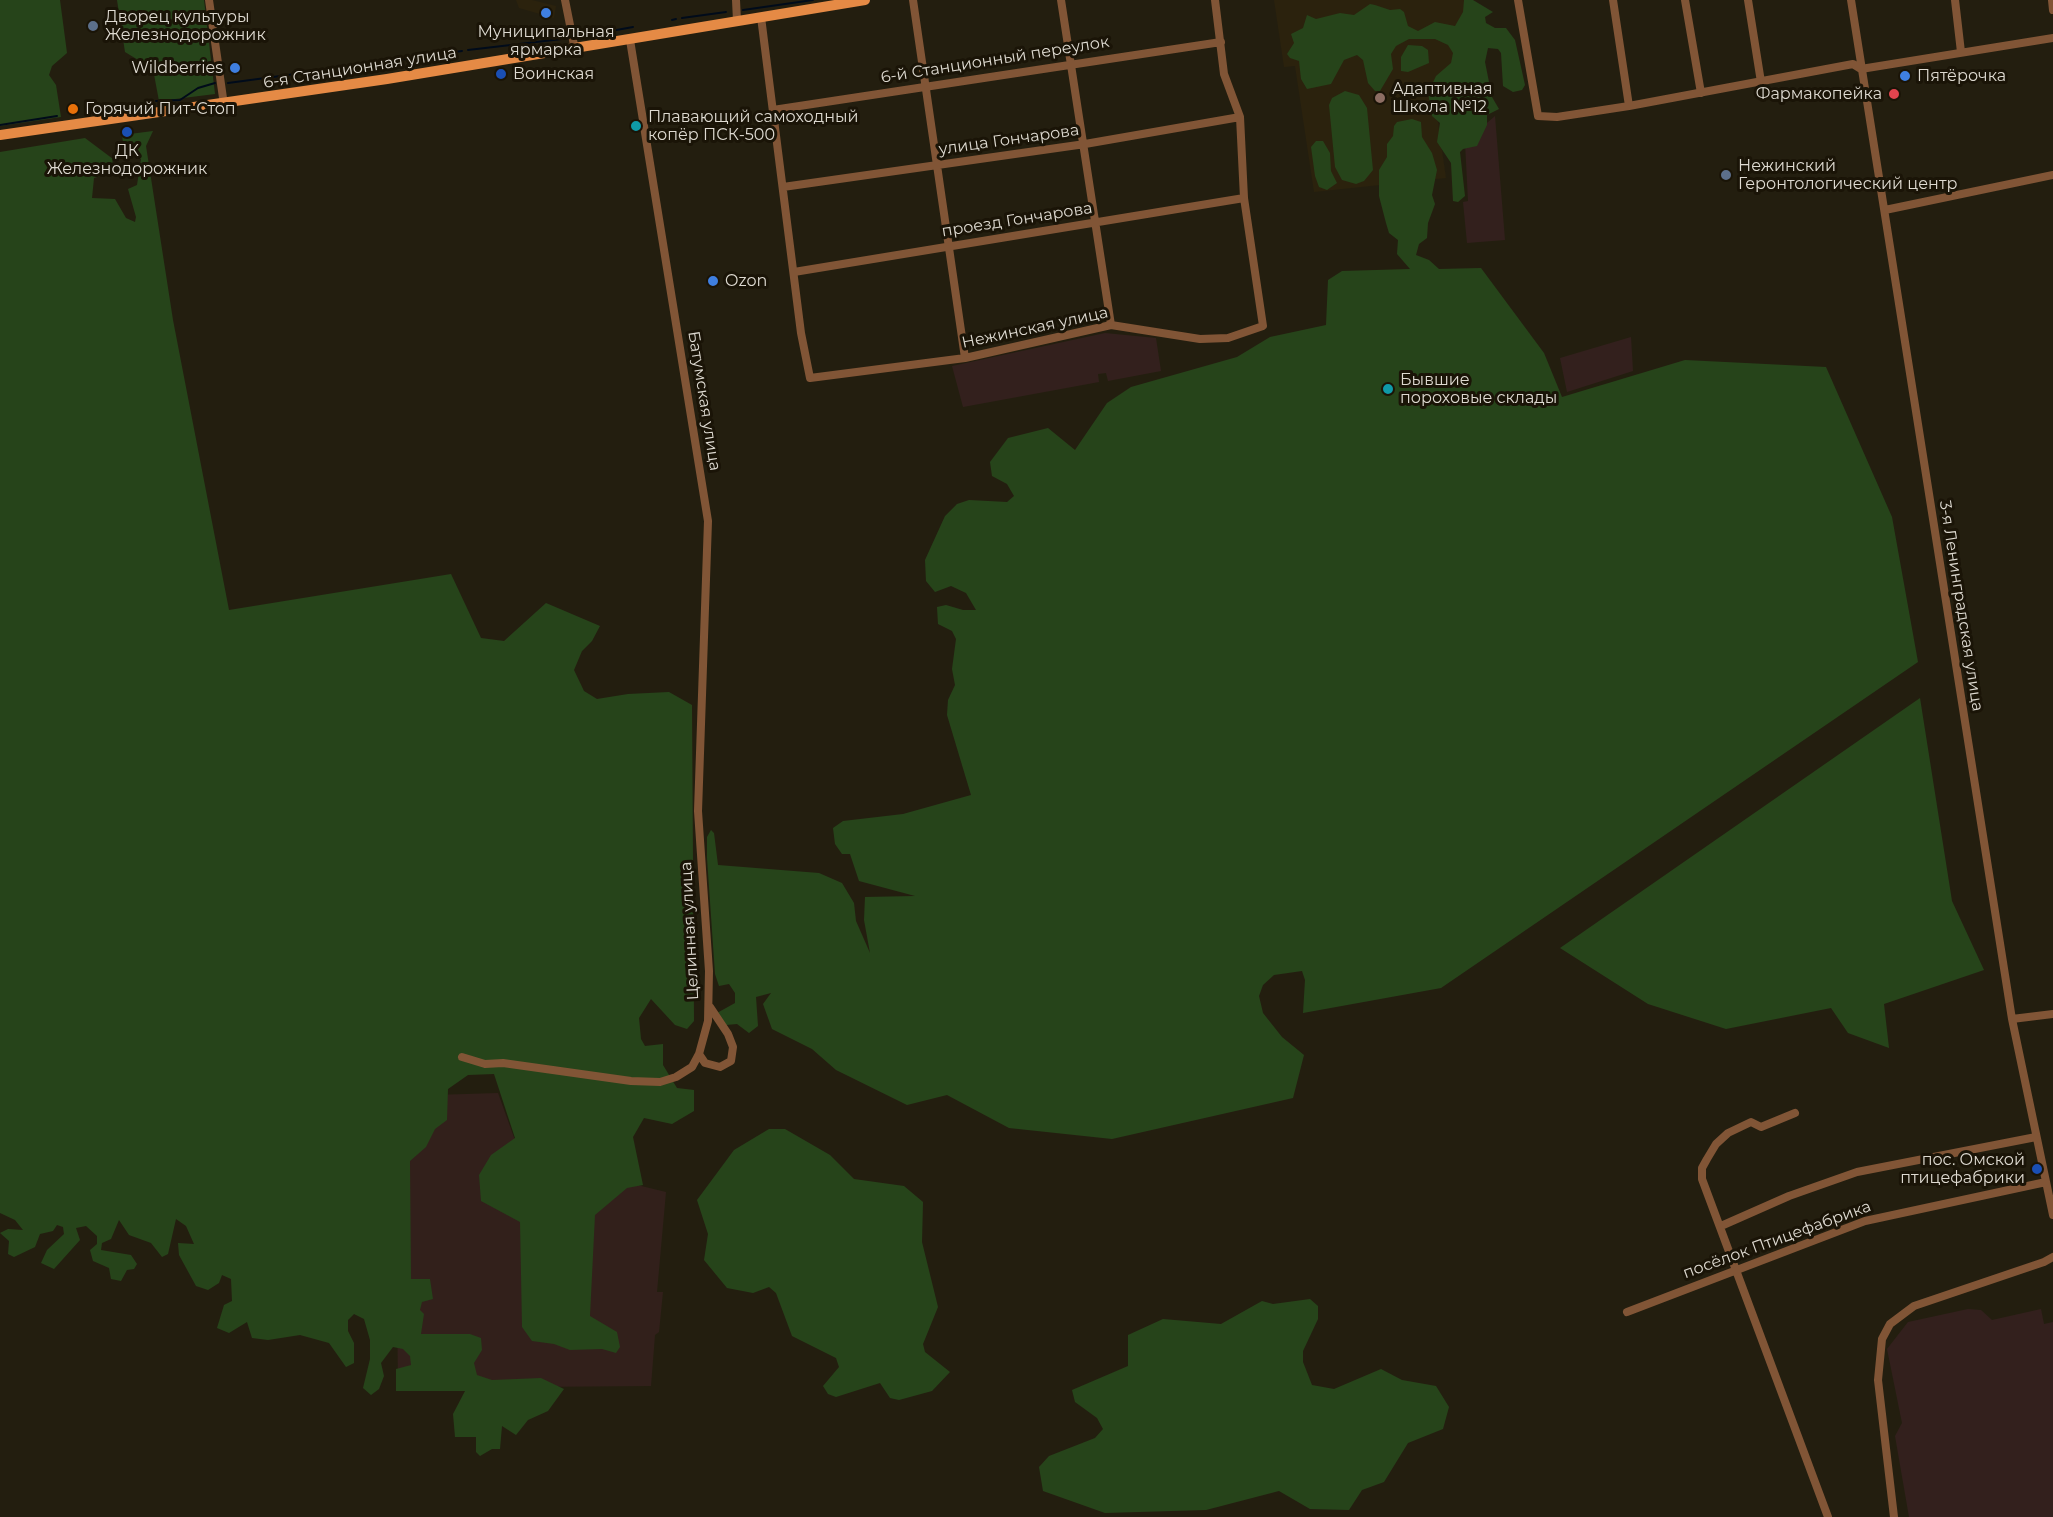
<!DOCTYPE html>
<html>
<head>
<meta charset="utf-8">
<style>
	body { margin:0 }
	canvas { display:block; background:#231e0f }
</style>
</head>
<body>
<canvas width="2053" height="1517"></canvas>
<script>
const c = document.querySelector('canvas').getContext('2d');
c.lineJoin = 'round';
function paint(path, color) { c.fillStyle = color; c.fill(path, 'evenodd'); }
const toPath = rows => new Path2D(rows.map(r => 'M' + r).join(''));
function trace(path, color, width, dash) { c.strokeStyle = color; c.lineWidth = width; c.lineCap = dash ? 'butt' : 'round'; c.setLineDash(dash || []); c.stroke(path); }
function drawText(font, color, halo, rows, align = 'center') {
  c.font = font + ' Montserrat,sans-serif'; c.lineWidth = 6; c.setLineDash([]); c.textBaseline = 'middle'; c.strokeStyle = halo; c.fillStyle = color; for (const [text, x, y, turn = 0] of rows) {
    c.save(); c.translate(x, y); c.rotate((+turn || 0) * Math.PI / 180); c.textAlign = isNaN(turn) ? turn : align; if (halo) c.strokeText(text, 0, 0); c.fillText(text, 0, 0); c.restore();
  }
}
const built = toPath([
	[516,0,532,0,556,6,554,18,519,8],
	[1274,0,1469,0,1484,94,1435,101,1446,178,1314,192,1295,66,1284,67]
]);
const industrial = toPath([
	[1495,116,1505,240,1467,243,1463,202,1468,201,1465,142],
	[1105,333,1156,338,1161,371,1108,381,1106,373,1098,374,1099,382,963,407,952,366],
	[1631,337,1633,371,1567,392,1560,358],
	[1968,1309,1981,1310,1992,1320,2041,1309,2044,1324,2053,1322,2053,1517,1909,1517,1895,1436,1902,1423,1887,1349,1908,1322]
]);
const medical = toPath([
	[498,1093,521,1157,666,1192,657,1292,663,1292,659,1332,655,1335,651,1386,398,1388,396,1197,402,1096]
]);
const green = toPath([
	[0,0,60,0,67,53,52,66,49,75,56,85,61,117,0,126],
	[117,0,204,0,215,94,159,101,153,69,125,52],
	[1464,0,1473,0,1493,12,1485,17,1486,23,1495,28,1506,28,1515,40,1525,85,1522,90,1513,92,1503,86,1501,53,1498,49,1488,48,1485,62,1492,97,1499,109,1487,115,1487,125,1477,146,1463,149,1460,152,1465,196,1458,202,1453,201,1451,163,1437,142,1440,123,1432,116,1428,93,1436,76,1451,63,1453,53,1448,45,1435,39,1409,39,1396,46,1391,54,1393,69,1380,91,1375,91,1368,83,1363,60,1357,55,1344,60,1331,84,1307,89,1301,79,1299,61,1290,58,1287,54,1294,43,1291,34,1303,28,1307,15,1316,19,1340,13,1354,15,1370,4,1375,5,1390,10,1400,9,1404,12,1408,26,1418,31,1435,22,1455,26,1463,12],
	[1408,45,1422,46,1428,50,1429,63,1408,72,1401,71,1401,57],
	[1345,91,1359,95,1367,108,1373,170,1364,181,1356,184,1342,180,1335,167,1329,105,1332,98],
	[1412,119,1421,122,1422,137,1432,153,1437,170,1432,195,1435,204,1428,223,1427,238,1419,244,1416,255,1429,260,1439,269,1481,268,1544,353,1562,397,1685,360,1826,367,1892,517,1918,662,1441,988,1303,1013,1305,980,1302,971,1274,975,1263,985,1259,996,1263,1013,1282,1037,1304,1055,1293,1098,1112,1139,1009,1128,947,1095,907,1105,836,1070,812,1049,772,1029,763,1004,771,993,756,997,758,1026,749,1033,737,1024,726,1025,717,1013,735,1003,735,993,729,984,719,986,715,974,707,858,707,837,711,830,714,833,718,865,819,873,842,883,854,903,856,921,870,953,864,920,865,897,915,896,859,881,850,854,842,854,835,844,833,828,843,821,903,814,971,795,947,715,948,700,955,685,952,669,956,639,952,631,938,624,937,607,946,605,963,610,976,610,966,593,951,586,935,592,926,581,925,560,945,516,957,504,969,500,1007,502,1014,496,1007,484,992,476,990,462,1008,438,1048,428,1075,450,1107,403,1131,387,1237,357,1270,337,1326,325,1328,280,1342,271,1410,269,1397,254,1398,240,1389,233,1386,223,1379,196,1379,170,1387,157,1387,144,1393,136,1394,126,1397,122],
	[153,131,146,146,173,320,229,610,451,574,481,638,504,641,546,603,600,626,592,641,582,651,574,670,584,691,597,699,628,694,669,692,692,705,694,1021,687,1029,675,1025,651,999,639,1018,641,1039,645,1046,663,1044,663,1065,677,1088,694,1090,694,1111,672,1124,644,1118,633,1137,643,1185,627,1188,595,1215,590,1316,617,1332,620,1347,616,1353,602,1349,570,1350,554,1344,532,1341,522,1327,520,1222,481,1201,479,1175,491,1155,515,1138,494,1074,468,1075,448,1089,447,1120,435,1129,426,1147,410,1161,411,1279,430,1279,433,1299,422,1302,420,1310,424,1314,421,1334,470,1334,481,1338,482,1350,474,1363,477,1375,492,1380,541,1378,564,1389,548,1411,528,1420,516,1435,502,1426,500,1449,492,1449,480,1456,476,1452,476,1437,455,1437,453,1414,465,1391,396,1391,396,1369,411,1365,410,1356,403,1349,393,1347,381,1363,384,1376,379,1389,371,1395,363,1388,370,1359,370,1340,364,1319,354,1314,348,1320,348,1331,354,1343,354,1363,346,1367,329,1343,300,1335,268,1340,252,1338,247,1322,229,1333,217,1328,224,1305,232,1301,231,1279,222,1275,219,1283,208,1290,196,1286,179,1255,178,1243,194,1244,186,1226,176,1219,168,1254,162,1257,151,1243,129,1235,119,1220,111,1239,102,1243,101,1250,131,1255,137,1264,134,1269,127,1270,121,1281,111,1279,109,1268,93,1261,90,1250,97,1244,97,1236,86,1226,76,1228,80,1240,54,1269,41,1263,47,1250,64,1234,63,1227,57,1225,53,1231,40,1234,35,1247,14,1257,8,1254,9,1241,0,1233,8,1229,23,1230,15,1220,0,1213,0,152,85,138,113,159,110,173,94,178,92,198,115,199,126,218,135,222,136,217,128,189,137,185,141,159,124,150,122,135],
	[1316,141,1323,141,1330,153,1331,171,1337,183,1327,190,1319,187,1315,176,1311,147],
	[1920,698,1952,901,1984,970,1884,1004,1889,1048,1848,1033,1831,1008,1726,1029,1648,1004,1560,948],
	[769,1129,785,1129,830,1155,854,1179,904,1186,923,1202,922,1242,938,1307,923,1344,925,1352,950,1372,932,1391,899,1400,890,1398,880,1383,836,1397,828,1394,823,1386,839,1367,836,1358,792,1336,776,1293,769,1287,753,1293,727,1288,704,1260,708,1234,697,1200,734,1150],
	[1310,1299,1318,1306,1318,1319,1303,1351,1303,1362,1312,1385,1334,1389,1381,1369,1402,1380,1436,1386,1449,1407,1443,1429,1408,1443,1384,1482,1362,1490,1349,1510,1310,1509,1279,1491,1206,1510,1105,1513,1043,1491,1039,1467,1049,1456,1095,1438,1103,1429,1097,1418,1075,1402,1072,1390,1128,1366,1128,1335,1163,1319,1221,1324,1262,1301,1273,1304]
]);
const stream = toPath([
	[743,10,813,0],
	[682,18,726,12],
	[672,20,676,19],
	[578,37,633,27],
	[468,50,562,39],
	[392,61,462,51],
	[228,83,378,63],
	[156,101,180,100,198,88,215,83],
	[0,125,57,116]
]);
const minor = toPath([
	[209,0,224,105],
	[565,0,575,50],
	[736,0,737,21],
	[913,0,965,358],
	[1061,0,1111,325],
	[1518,0,1538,116,1557,117,1629,106,1853,64,1861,69,2053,38],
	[1613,0,1629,106],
	[1685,0,1701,93],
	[1748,0,1761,82],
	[1851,0,2012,1019,2053,1215],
	[1955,0,1961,52],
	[2052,0,2053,10],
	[761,17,801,333,810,378,965,358,1111,325,1200,339,1228,338,1263,326,1244,198,1240,117,1224,74,1215,0],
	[773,110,1221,42],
	[783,187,1085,144,1240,117],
	[1885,210,2053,175],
	[794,272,1244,198],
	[2012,1019,2053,1014],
	[699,1054,705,1063,720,1067,731,1061,733,1047,728,1034,710,1007],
	[462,1057,485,1064,503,1063,631,1081,660,1082,676,1077,692,1067,699,1054,708,1021,709,971,698,811,708,521,630,40],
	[1795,1113,1761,1127,1751,1122,1728,1133,1716,1144,1707,1159,1702,1168,1702,1179,1828,1517],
	[1721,1226,1789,1196,1857,1172,2036,1137],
	[1627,1312,1865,1221,2046,1182],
	[1894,1517,1878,1380,1882,1339,1890,1324,1914,1306,2044,1262,2053,1257]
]);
const major = toPath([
	[0,135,387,79,865,0]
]);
const markers = [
	[546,13,6,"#3f7fe0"],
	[93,26,6,"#5c6f8a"],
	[235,68,6,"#3f7fe0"],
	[501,74,6,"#1a4fb4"],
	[1905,76,6,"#3f7fe0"],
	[1894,94,6,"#e0444e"],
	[1380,98,6,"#8d6e63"],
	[73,109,6,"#e8710a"],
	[636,126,6,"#0f9aa8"],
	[127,132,6,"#1a4fb4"],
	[1726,175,6,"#5c6f8a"],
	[713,281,6,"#3f7fe0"],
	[1388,389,6,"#0f9aa8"],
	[2037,1169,6,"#1a4fb4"]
];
const poiNames = [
	["Дворец культуры",105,17],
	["Железнодорожник",105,35],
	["Муниципальная",546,32,"center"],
	["ярмарка",546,50,"center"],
	["Wildberries",223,68,"right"],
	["Воинская",513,74],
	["Пятёрочка",1917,76],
	["Адаптивная",1392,89],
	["Школа №12",1392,107],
	["Фармакопейка",1882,94,"right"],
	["Горячий Пит-Стоп",85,109],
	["Плавающий самоходный",648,117],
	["копёр ПСК-500",648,135],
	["ДК",127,151,"center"],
	["Железнодорожник",127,169,"center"],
	["Нежинский",1738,166],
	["Геронтологический центр",1738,184],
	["Ozon",725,281],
	["Бывшие",1400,380],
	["пороховые склады",1400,398],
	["пос. Омской",2025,1160,"right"],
	["птицефабрики",2025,1178,"right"]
];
const streetNames = [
	["6-й Станционный переулок",995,60,-9],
	["6-я Станционная улица",360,68,-9],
	["улица Гончарова",1009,140,-8],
	["проезд Гончарова",1017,220,-9],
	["Нежинская улица",1035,328,-12],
	["Батумская улица",704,401,81],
	["3-я Ленинградская улица",1961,606,81],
	["Целинная улица",690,931,-93],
	["посёлок Птицефабрика",1777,1240,-20]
];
paint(built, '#2b220d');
paint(industrial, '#33201d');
paint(medical, '#32201b');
paint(green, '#26441a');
trace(stream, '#000b1a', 2);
trace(minor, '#815536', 8);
trace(major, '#e58a45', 10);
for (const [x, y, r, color] of markers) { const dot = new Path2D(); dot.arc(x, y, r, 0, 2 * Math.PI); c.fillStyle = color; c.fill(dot); trace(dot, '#1a1407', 2); }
drawText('16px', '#dedad1', '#1a1407', poiNames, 'left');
drawText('16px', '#dedad1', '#1a1407', streetNames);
</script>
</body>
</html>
